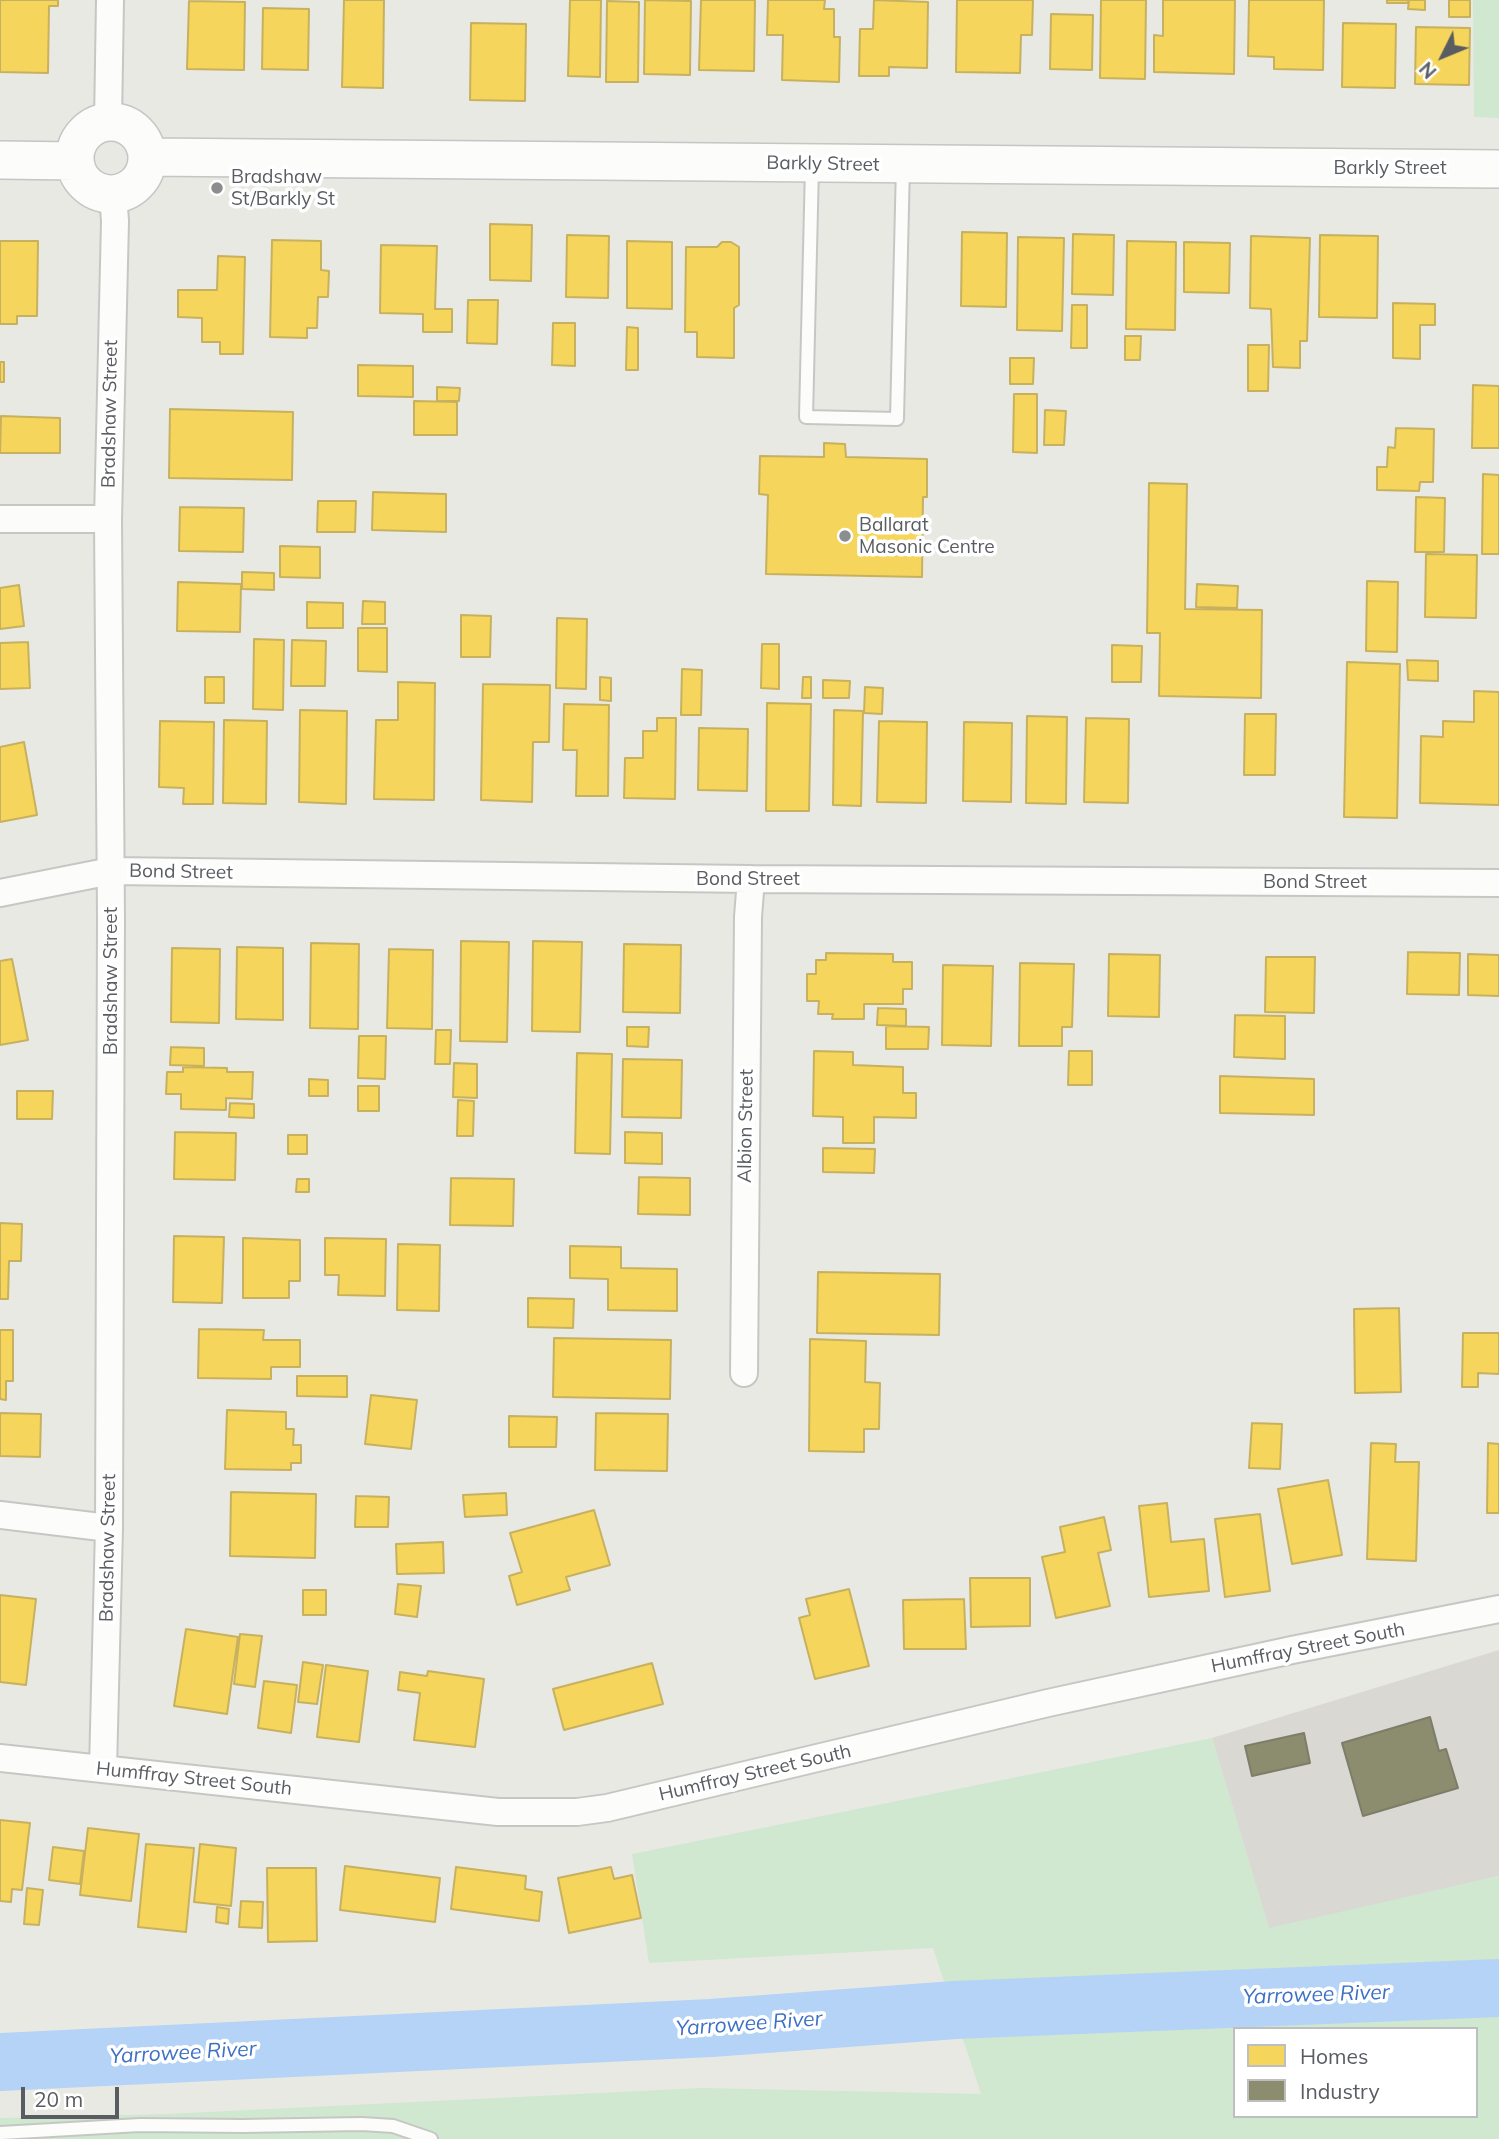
<!DOCTYPE html>
<html>
<head>
<meta charset="utf-8">
<style>
	body { margin:0 }
	#map { position:relative; width:1499px; height:2139px; overflow:hidden; background:#e9e9e3; font-family:Mulish,sans-serif }
	canvas { display:block }
	.legend { position:absolute; left:1233px; top:2027px; width:245px; height:91px; box-sizing:border-box; background:#fff; border:2px solid #bdbec0; margin:0; padding:9px 12px; list-style:none; font-size:21px; color:#595c61 }
	.legend li { display:flex; align-items:center; gap:14px; height:35px }
	.legend b { width:35px; border:2px solid #bdbec0 }
	.north { position:absolute; left:1408px; top:21px; width:70px; height:70px; -webkit-text-stroke:5px #fff; paint-order:stroke; rotate:227deg; font-size:19px; font-weight:700; line-height:28px; text-align:center; color:#595c61 }
	.north::after { content:''; display:block; margin:auto; width:24px; height:32px; background:#595c61; clip-path:polygon(50% 0,100% 100%,50% 72%,0 100%) }
	.scale { position:absolute; left:21px; top:2087px; width:98px; height:32px; box-sizing:border-box; border:4px solid #595c61; border-top:0; padding-left:9px; font-size:21px; line-height:24px; white-space:nowrap; color:#595c61; -webkit-text-stroke:5px #fff; paint-order:stroke }
</style>
</head>
<body>
<div id="map">
<canvas width="1499" height="2139"></canvas>
<ul class="legend">
<li><b style="height:19px;background:#f6d55c"></b>Homes</li>
<li><b style="height:19px;background:#8c8c6e"></b>Industry</li>
</ul>
<div class="north">N</div>
<div class="scale">20 m</div>
</div>
<script>
const c = document.querySelector('canvas').getContext('2d');
c.lineJoin = 'round';
function paint(path, color) { c.fillStyle = color; c.fill(path, 'evenodd'); }
const toPath = rows => new Path2D(rows.map(r => 'M' + r).join(''));
function trace(path, color, width, dash) { c.strokeStyle = color; c.lineWidth = width; c.lineCap = dash ? 'butt' : 'round'; c.setLineDash(dash || []); c.stroke(path); }
function drawText(font, color, halo, rows, align = 'center') {
  c.font = font + ' Mulish,sans-serif'; c.lineWidth = 7; c.setLineDash([]); c.textBaseline = 'middle'; c.strokeStyle = halo; c.fillStyle = color; for (const [text, x, y, turn = 0] of rows) {
    c.save(); c.translate(x, y); c.rotate((+turn || 0) * Math.PI / 180); c.textAlign = isNaN(turn) ? turn : align; if (halo) c.strokeText(text, 0, 0); c.fillText(text, 0, 0); c.restore();
  }
}
const industrial = toPath([
	[1499,1650,1499,1876,1269,1929,1212,1738]
]);
const green = toPath([
	[1473,0,1499,0,1499,118,1474,117],
	[1212,1738,1269,1928,1499,1876,1499,2139,0,2139,0,2118,167,2114,702,2088,981,2094,933,1948,649,1963,632,1854],
	[1235,2029,1476,2029,1476,2116,1235,2116]
]);
const homes = toPath([
	[0,0,58,0,58,6,49,6,48,73,0,72,0,0],
	[344,0,384,0,383,88,342,87,344,0],
	[570,0,601,0,600,77,568,76,570,0],
	[645,0,691,1,690,75,644,74,645,0],
	[701,0,755,0,754,71,699,70,701,0],
	[768,0,825,0,824,9,834,9,834,37,840,37,839,82,782,80,783,35,767,35,768,0],
	[874,0,928,2,927,68,889,67,889,76,859,76,860,29,873,29,874,0],
	[957,0,1033,0,1032,35,1021,35,1020,73,956,72,957,0],
	[1101,0,1146,0,1145,79,1100,78,1101,0],
	[1163,0,1235,0,1234,74,1154,72,1154,35,1163,36,1163,0],
	[1249,0,1324,0,1323,70,1274,69,1274,57,1248,56,1249,0],
	[1387,0,1408,0,1408,3,1387,3,1387,0],
	[1409,0,1425,0,1425,10,1408,9,1409,0],
	[1449,0,1470,0,1470,17,1449,17,1449,0],
	[189,1,245,2,244,70,187,69,189,1],
	[607,1,639,2,638,82,606,82,607,1],
	[263,8,309,9,308,70,262,69,263,8],
	[1051,14,1093,15,1092,70,1050,69,1051,14],
	[471,23,526,24,525,101,470,100,471,23],
	[1343,23,1396,24,1395,88,1342,87,1343,23],
	[1416,27,1470,28,1469,85,1415,84,1416,27],
	[490,224,532,225,531,281,490,280,490,224],
	[962,232,1007,233,1006,307,961,306,962,232],
	[1073,234,1114,235,1113,295,1072,294,1073,234],
	[567,235,609,236,608,298,566,297,567,235],
	[1320,235,1378,236,1377,318,1319,317,1320,235],
	[1251,236,1310,238,1307,341,1300,341,1300,368,1273,367,1271,309,1250,308,1251,236],
	[1018,237,1064,238,1062,331,1017,330,1018,237],
	[272,240,321,241,321,270,329,271,328,297,318,297,317,328,307,328,307,338,270,337,272,240],
	[0,241,38,241,37,316,17,316,17,324,0,324,0,241],
	[627,241,672,242,672,309,627,308,627,241],
	[1127,241,1176,242,1175,330,1126,329,1127,241],
	[722,242,731,242,739,247,739,305,734,308,734,358,697,357,697,332,685,332,686,247,717,247,722,242],
	[1184,242,1230,243,1229,293,1184,292,1184,242],
	[381,245,437,246,435,309,452,309,452,332,423,332,423,314,380,313,381,245],
	[218,256,245,257,243,354,220,354,220,342,202,342,202,318,178,317,178,290,217,290,218,256],
	[468,300,498,300,497,344,467,343,468,300],
	[1393,303,1435,304,1435,325,1420,325,1420,359,1393,358,1393,303],
	[1072,305,1087,305,1087,348,1071,348,1072,305],
	[553,323,575,323,575,366,552,365,553,323],
	[627,327,638,328,638,370,626,370,627,327],
	[1125,336,1141,336,1140,360,1125,360,1125,336],
	[1248,345,1269,345,1268,391,1248,391,1248,345],
	[1010,358,1034,358,1033,384,1010,384,1010,358],
	[0,362,4,362,4,382,0,382,0,362],
	[358,365,413,366,413,397,358,396,358,365],
	[1473,385,1499,386,1499,448,1472,448,1473,385],
	[437,387,460,388,459,401,437,401,437,387],
	[1014,394,1037,394,1037,453,1013,452,1014,394],
	[414,401,457,402,457,435,414,435,414,401],
	[170,409,293,412,292,480,169,478,170,409],
	[1045,410,1066,411,1064,445,1044,445,1045,410],
	[1,416,60,418,60,453,0,453,1,416],
	[1396,428,1434,429,1433,482,1420,482,1419,491,1377,490,1377,467,1387,467,1388,447,1395,448,1396,428],
	[824,443,845,444,846,457,927,459,927,497,923,497,922,577,766,574,768,495,759,494,760,456,824,457,824,443],
	[1483,474,1499,475,1499,554,1482,554,1483,474],
	[1149,483,1187,484,1185,609,1262,610,1261,698,1159,696,1160,633,1147,633,1149,483],
	[373,492,446,494,446,532,372,530,373,492],
	[1416,497,1445,498,1444,552,1415,552,1416,497],
	[318,501,356,501,355,532,317,532,318,501],
	[180,507,244,508,243,552,179,551,180,507],
	[280,546,320,547,320,578,280,577,280,546],
	[1426,554,1477,555,1476,618,1425,617,1426,554],
	[242,572,274,573,274,590,242,589,242,572],
	[1367,581,1398,582,1397,652,1366,651,1367,581],
	[178,582,241,584,240,632,177,631,178,582],
	[1197,584,1238,586,1237,608,1196,607,1197,584],
	[19,585,24,626,0,629,0,588,19,585],
	[363,601,385,602,385,624,362,624,363,601],
	[307,602,343,603,343,628,307,628,307,602],
	[461,615,491,616,490,657,461,657,461,615],
	[557,618,587,619,586,689,556,688,557,618],
	[358,628,387,628,387,672,358,671,358,628],
	[254,639,284,640,283,710,253,709,254,639],
	[292,640,326,641,325,686,291,686,292,640],
	[28,642,30,688,0,689,0,643,28,642],
	[762,644,779,644,779,689,761,688,762,644],
	[1112,645,1142,646,1141,682,1112,682,1112,645],
	[1407,660,1438,661,1438,681,1408,680,1407,660],
	[1347,662,1400,664,1397,818,1344,817,1347,662],
	[682,669,702,670,701,715,681,715,682,669],
	[205,677,224,677,224,703,205,703,205,677],
	[600,677,611,678,611,701,600,700,600,677],
	[803,677,811,677,811,698,802,698,803,677],
	[823,680,850,681,849,698,823,698,823,680],
	[398,682,435,683,434,800,374,799,376,720,398,720,398,682],
	[483,684,550,685,549,742,533,742,532,802,481,800,483,684],
	[865,687,883,688,882,714,864,713,865,687],
	[1474,691,1499,692,1499,805,1420,803,1421,736,1443,737,1443,721,1474,722,1474,691],
	[767,703,811,704,809,811,766,811,767,703],
	[564,704,609,705,608,796,576,796,577,750,563,750,564,704],
	[300,710,347,711,346,804,299,802,300,710],
	[834,710,863,711,861,806,833,805,834,710],
	[1245,714,1276,714,1275,775,1244,775,1245,714],
	[1027,716,1067,717,1066,804,1026,803,1027,716],
	[657,718,676,718,675,799,624,798,625,758,643,758,643,731,657,731,657,718],
	[1086,718,1129,719,1128,803,1084,802,1086,718],
	[224,720,267,721,266,804,223,803,224,720],
	[160,721,214,722,213,804,183,804,184,788,159,787,160,721],
	[879,721,927,722,926,803,877,802,879,721],
	[964,722,1012,723,1011,802,963,801,964,722],
	[699,728,748,729,747,791,698,790,699,728],
	[24,742,37,815,0,822,0,747,24,742],
	[461,941,509,942,507,1042,460,1041,461,941],
	[533,941,582,942,580,1032,532,1031,533,941],
	[311,943,359,944,358,1029,310,1028,311,943],
	[624,944,681,945,680,1013,623,1012,624,944],
	[237,947,283,948,283,1020,236,1019,237,947],
	[172,948,220,949,219,1023,171,1022,172,948],
	[389,949,433,950,432,1029,387,1028,389,949],
	[1408,952,1460,953,1459,995,1407,994,1408,952],
	[826,953,893,954,893,962,912,962,912,989,903,989,903,1004,864,1004,864,1019,832,1019,833,1014,818,1014,819,1001,807,1001,807,974,816,974,816,960,826,960,826,953],
	[1109,954,1160,955,1159,1017,1108,1016,1109,954],
	[1468,954,1499,955,1499,996,1468,995,1468,954],
	[1266,957,1315,957,1314,1013,1265,1012,1266,957],
	[12,959,28,1040,0,1045,0,961,12,959],
	[1020,963,1074,964,1072,1027,1062,1027,1062,1046,1019,1046,1020,963],
	[943,965,993,966,991,1046,942,1045,943,965],
	[878,1008,906,1009,906,1026,877,1025,878,1008],
	[1235,1015,1285,1016,1285,1059,1234,1057,1235,1015],
	[886,1026,929,1027,928,1049,886,1049,886,1026],
	[627,1027,649,1027,648,1047,627,1046,627,1027],
	[436,1030,451,1030,450,1064,435,1064,436,1030],
	[359,1036,386,1036,385,1079,358,1078,359,1036],
	[171,1047,204,1048,204,1066,170,1065,171,1047],
	[814,1051,853,1052,853,1065,903,1067,903,1093,916,1093,916,1118,874,1117,874,1143,843,1143,843,1117,813,1116,814,1051],
	[1069,1051,1092,1051,1092,1085,1068,1085,1069,1051],
	[577,1053,612,1054,610,1154,575,1153,577,1053],
	[623,1059,682,1060,681,1118,622,1117,623,1059],
	[454,1063,477,1064,477,1098,453,1097,454,1063],
	[183,1067,227,1068,227,1072,253,1072,252,1099,226,1098,226,1110,181,1109,181,1094,166,1094,167,1072,183,1072,183,1067],
	[1220,1076,1314,1079,1314,1115,1220,1113,1220,1076],
	[309,1079,328,1080,328,1096,309,1096,309,1079],
	[358,1086,379,1086,379,1111,358,1111,358,1086],
	[17,1091,53,1091,52,1119,17,1119,17,1091],
	[458,1100,474,1101,473,1136,457,1136,458,1100],
	[230,1103,254,1104,254,1118,229,1117,230,1103],
	[175,1132,236,1133,235,1180,174,1179,175,1132],
	[625,1132,662,1133,662,1164,625,1163,625,1132],
	[288,1135,307,1135,307,1154,288,1154,288,1135],
	[823,1148,875,1149,874,1173,823,1172,823,1148],
	[639,1177,690,1178,690,1215,638,1214,639,1177],
	[451,1178,514,1179,513,1226,450,1225,451,1178],
	[297,1179,309,1179,309,1192,296,1192,297,1179],
	[0,1223,22,1224,21,1261,9,1261,8,1299,0,1299,0,1223],
	[174,1236,224,1237,222,1303,173,1302,174,1236],
	[243,1238,300,1240,300,1281,289,1281,289,1298,243,1298,243,1238],
	[325,1238,386,1239,385,1296,338,1295,339,1275,325,1275,325,1238],
	[398,1244,440,1245,439,1311,397,1310,398,1244],
	[570,1246,621,1247,621,1268,677,1269,677,1311,608,1310,608,1279,570,1278,570,1246],
	[818,1272,940,1274,939,1335,817,1333,818,1272],
	[528,1298,574,1299,573,1328,528,1327,528,1298],
	[1399,1308,1401,1392,1355,1393,1354,1309,1399,1308],
	[199,1329,264,1330,263,1340,300,1340,300,1367,271,1367,271,1379,198,1378,199,1329],
	[0,1330,13,1330,13,1381,6,1381,6,1400,0,1399,0,1330],
	[1463,1333,1499,1333,1499,1374,1478,1373,1478,1387,1462,1387,1463,1333],
	[554,1338,671,1340,670,1399,553,1397,554,1338],
	[810,1339,866,1341,865,1382,880,1383,879,1429,864,1429,864,1452,809,1451,810,1339],
	[297,1376,347,1376,347,1397,297,1396,297,1376],
	[371,1395,417,1400,411,1449,365,1444,371,1395],
	[227,1410,286,1412,286,1429,294,1429,293,1445,301,1445,301,1463,291,1463,291,1470,225,1469,227,1410],
	[0,1413,41,1414,40,1457,0,1456,0,1413],
	[596,1413,668,1414,667,1471,595,1470,596,1413],
	[509,1416,557,1417,556,1447,509,1447,509,1416],
	[1252,1423,1282,1424,1280,1469,1249,1468,1252,1423],
	[1371,1443,1396,1444,1395,1462,1419,1462,1416,1561,1367,1559,1371,1443],
	[1488,1443,1499,1444,1499,1513,1487,1513,1488,1443],
	[1328,1480,1342,1555,1292,1564,1278,1489,1328,1480],
	[231,1492,316,1494,315,1558,230,1556,231,1492],
	[506,1493,507,1515,465,1517,463,1495,506,1493],
	[356,1496,389,1497,388,1527,355,1527,356,1496],
	[1167,1503,1171,1542,1204,1539,1209,1591,1149,1597,1139,1506,1167,1503],
	[594,1510,610,1565,566,1577,570,1590,517,1605,509,1576,522,1572,510,1533,594,1510],
	[1260,1514,1270,1591,1225,1597,1215,1519,1260,1514],
	[1104,1517,1111,1550,1098,1553,1110,1606,1056,1618,1042,1557,1065,1552,1060,1527,1104,1517],
	[443,1542,444,1573,397,1574,396,1544,443,1542],
	[970,1578,1030,1578,1030,1626,971,1627,970,1578],
	[398,1584,421,1586,417,1617,395,1614,398,1584],
	[849,1589,869,1666,815,1679,799,1618,810,1615,806,1599,849,1589],
	[303,1590,326,1590,326,1615,303,1615,303,1590],
	[0,1595,36,1599,26,1685,0,1682,0,1595],
	[964,1599,966,1649,904,1649,903,1600,964,1599],
	[186,1629,238,1637,227,1714,174,1706,186,1629],
	[240,1634,262,1636,255,1687,234,1684,240,1634],
	[303,1662,323,1665,317,1704,298,1702,303,1662],
	[652,1663,663,1704,564,1730,553,1689,652,1663],
	[326,1665,368,1671,359,1742,317,1737,326,1665],
	[428,1671,484,1679,475,1747,414,1740,420,1693,398,1690,400,1672,427,1676,428,1671],
	[264,1681,297,1685,291,1733,258,1728,264,1681],
	[0,1820,30,1823,22,1890,12,1889,11,1902,0,1901,0,1820],
	[88,1828,139,1834,131,1901,80,1895,88,1828],
	[146,1844,194,1848,186,1932,138,1927,146,1844],
	[200,1844,236,1848,231,1906,194,1902,200,1844],
	[53,1847,84,1851,80,1884,49,1880,53,1847],
	[345,1866,440,1878,435,1922,340,1910,345,1866],
	[456,1867,526,1876,525,1889,542,1892,539,1921,451,1909,456,1867],
	[611,1867,614,1879,632,1875,641,1918,569,1933,558,1878,611,1867],
	[267,1868,316,1868,317,1941,268,1942,267,1868],
	[27,1888,43,1890,39,1925,24,1924,27,1888],
	[241,1901,263,1902,262,1928,239,1927,241,1901],
	[217,1907,229,1909,228,1924,216,1922,217,1907]
]);
const industry = toPath([
	[1430,1717,1439,1751,1446,1749,1458,1788,1363,1816,1342,1743,1430,1717],
	[1304,1733,1310,1763,1252,1776,1245,1746,1304,1733]
]);
const river = toPath([
	[0,2062,711,2028,955,2010,1499,1988]
]);
const service = toPath([
	[812,167,806,417,897,419,903,165],
	[0,2133,140,2125,242,2126,362,2124,393,2126,431,2139]
]);
const minor = toPath([
	[108,123,110,0],
	[0,519,108,519],
	[0,893,111,871,751,879,1499,883],
	[744,1373,748,917,751,879],
	[0,1515,109,1528],
	[0,1758,498,1812,577,1812,607,1808,1048,1703,1292,1650,1499,1609],
	[103,1769,109,1528,111,919,108,519,115,221,113,194]
]);
const secondary = toPath([
	'75 158a36 36 0 1 1 72 0a36 36 0 1 1-72 0Z',
	[147,157,1499,169],
	[0,160,75,161]
]);
const markers = [
	[217,188,7,"#8b8d8e"],
	[845,536,7,"#8b8d8e"]
];
const streetNames = [
	["Barkly Street",823,164,1],
	["Barkly Street",1390,168],
	["Bradshaw Street",110,414,-89],
	["Bond Street",181,872,1],
	["Bond Street",748,879],
	["Bond Street",1315,882],
	["Bradshaw Street",111,981,-90],
	["Albion Street",746,1126,-89],
	["Bradshaw Street",108,1548,-89],
	["Humffray Street South",1308,1648,-11],
	["Humffray Street South",755,1773,-13],
	["Humffray Street South",194,1779,6]
];
const poiNames = [
	["Bradshaw",231,177],
	["St/Barkly St",231,199],
	["Ballarat",859,525],
	["Masonic Centre",859,547]
];
const waterNames = [
	["Yarrowee River",1316,1995,-2],
	["Yarrowee River",749,2024,-4],
	["Yarrowee River",183,2053,-3]
];
paint(industrial, '#d9d8d3');
paint(green, '#d0e7d0');
paint(homes, '#f6d55c');
trace(homes, '#c7b15e', 2);
paint(industry, '#8c8c6e');
trace(industry, '#7d7e6a', 2);
trace(river, '#b4d3f7', 58);
trace(service, '#c6c7c5', 16);
trace(minor, '#c6c7c5', 30);
trace(secondary, '#c4c5c4', 40);
trace(service, '#fcfcfb', 12);
trace(minor, '#fcfcfb', 26);
trace(secondary, '#fcfcfb', 37);
for (const [x, y, r, color] of markers) { const dot = new Path2D(); dot.arc(x, y, r, 0, 2 * Math.PI); c.fillStyle = color; c.fill(dot); trace(dot, '#fff', 2.5); }
drawText('19px', '#595c61', '#fff', streetNames);
drawText('19px', '#595c61', '#fff', poiNames, 'left');
drawText('italic 21px', '#3e71c4', '#fff', waterNames);
</script>
</body>
</html>
